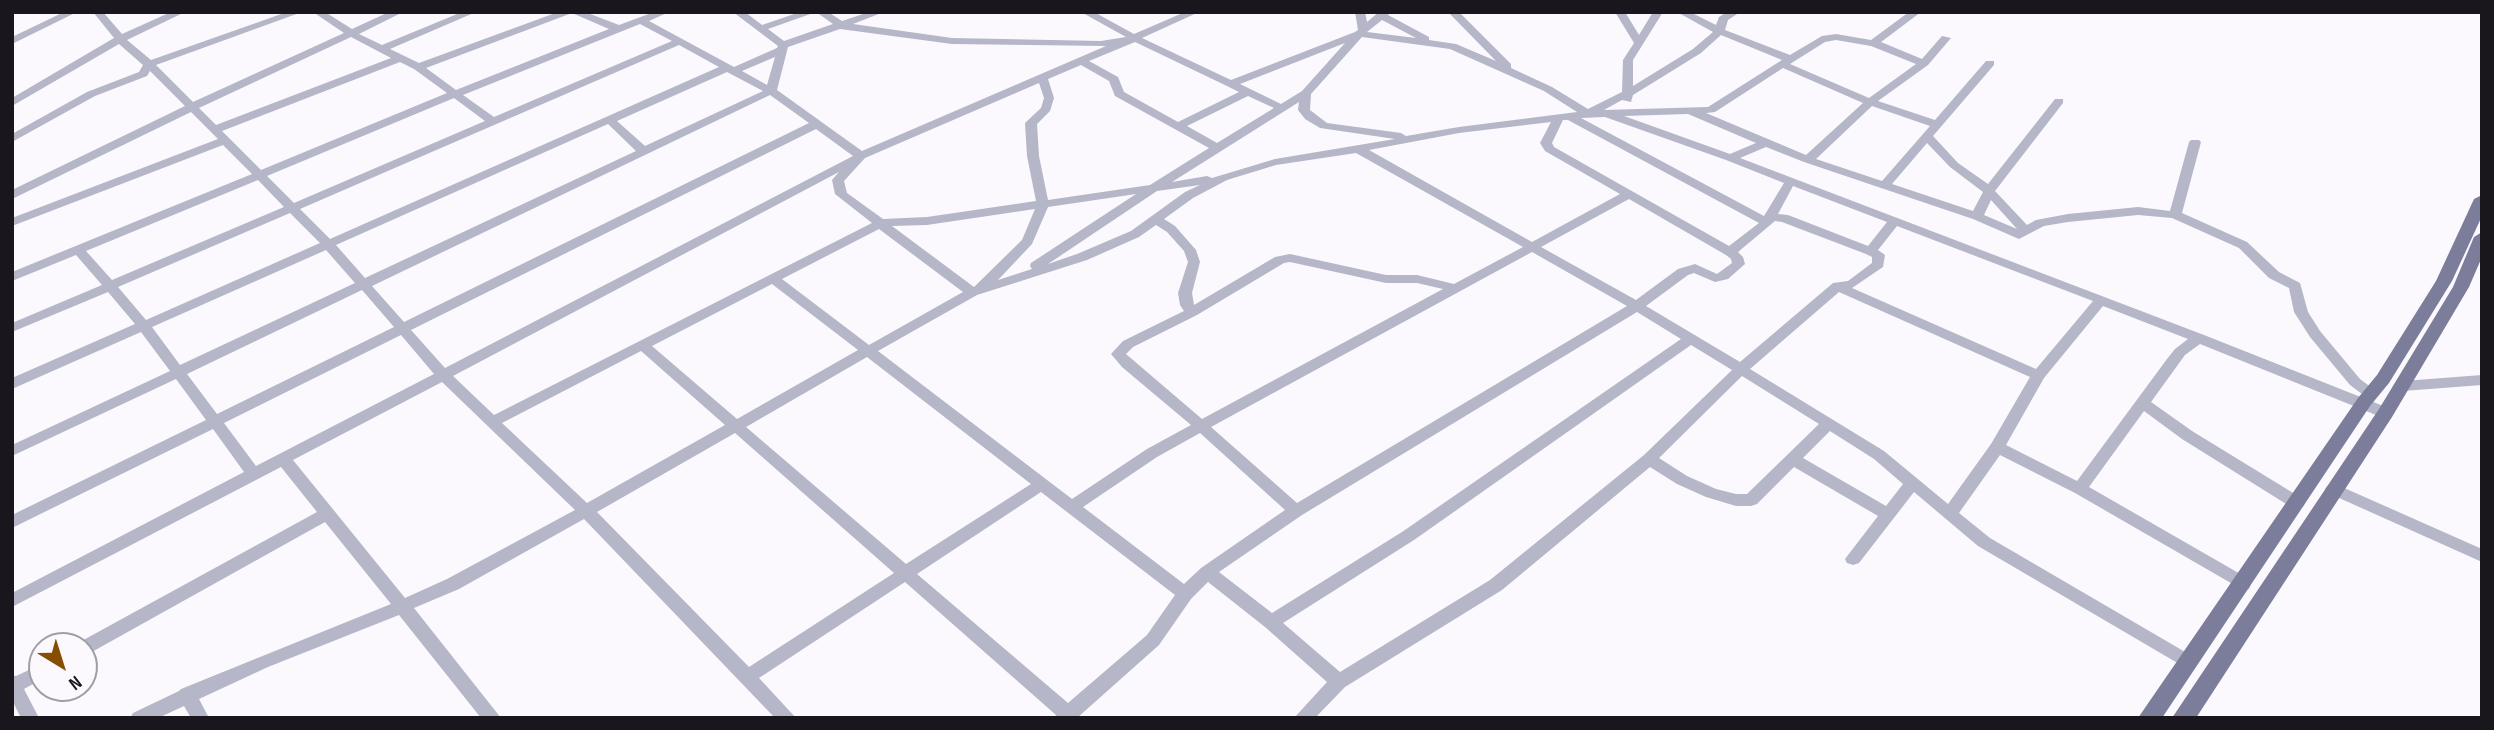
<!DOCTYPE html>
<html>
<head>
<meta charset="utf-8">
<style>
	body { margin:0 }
	#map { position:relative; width:2494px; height:730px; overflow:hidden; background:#fbf9fd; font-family:"Sofia Sans Condensed",sans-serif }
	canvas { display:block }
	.frame { position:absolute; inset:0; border:14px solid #19161d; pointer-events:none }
	.north { position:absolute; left:28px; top:632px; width:70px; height:70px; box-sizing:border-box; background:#fbf9fd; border:2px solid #a19ea3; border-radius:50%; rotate:142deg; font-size:19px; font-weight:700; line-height:28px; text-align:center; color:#19161d }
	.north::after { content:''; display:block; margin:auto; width:24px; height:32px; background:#864f00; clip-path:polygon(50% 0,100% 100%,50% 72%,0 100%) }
</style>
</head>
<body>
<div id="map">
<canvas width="2494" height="730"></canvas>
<div class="frame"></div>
<div class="north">N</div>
</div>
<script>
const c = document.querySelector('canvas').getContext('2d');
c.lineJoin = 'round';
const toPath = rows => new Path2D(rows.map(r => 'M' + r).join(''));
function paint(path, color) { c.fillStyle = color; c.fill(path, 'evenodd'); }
const minor = toPath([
	[64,12,77,12,12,44,12,37,64,12],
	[93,12,103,12,122,34,171,12,185,12,127,40,151,60,287,12,302,12,156,65,193,102,344,33,313,12,325,12,352,29,389,12,403,12,359,34,382,45,462,12,476,12,390,49,419,63,558,12,585,12,619,25,654,12,669,12,649,21,734,67,777,48,778,46,733,12,745,12,762,25,800,12,816,12,768,29,784,41,833,24,816,12,828,12,842,21,869,12,884,12,853,24,952,38,1101,41,1126,37,1081,12,1094,12,1134,34,1185,12,1199,12,1142,38,1231,80,1355,32,1358,30,1355,12,1365,12,1367,22,1379,12,1390,12,1388,15,1429,37,1429,40,1456,44,1496,61,1448,12,1459,12,1511,64,1511,68,1552,87,1588,109,1622,92,1623,60,1634,43,1615,12,1625,12,1639,35,1653,12,1663,12,1633,60,1633,86,1693,49,1713,32,1677,12,1690,12,1716,25,1719,17,1727,12,1740,12,1728,20,1725,30,1790,55,1822,36,1836,34,1871,40,1909,12,1921,12,1881,42,1922,59,1942,36,1951,38,1928,65,1878,101,1935,120,1986,61,1994,61,1994,65,1933,136,1958,163,1988,184,2055,99,2063,99,2063,103,1995,191,2027,225,2036,220,2068,214,2138,207,2170,211,2189,142,2191,140,2199,140,2201,142,2182,213,2247,242,2279,272,2300,283,2308,312,2320,331,2360,379,2376,391,2378,394,2376,397,2366,397,2350,385,2310,337,2294,312,2289,288,2269,278,2239,248,2172,218,2138,215,2068,222,2044,226,2019,239,1973,219,1804,162,1766,147,1740,158,2204,335,2391,409,2393,413,2386,418,2381,417,2200,344,2185,355,2151,402,2192,431,2303,499,2305,503,2303,507,2291,507,2182,439,2144,411,2089,487,2249,579,2251,584,2249,589,2243,590,2075,493,2000,455,1959,513,1990,538,2192,656,2195,661,2192,666,2186,668,1978,546,1914,492,1859,563,1853,565,1847,563,1845,559,1878,516,1794,467,1757,504,1751,506,1736,506,1706,497,1677,484,1650,467,1502,590,1345,687,1315,718,1294,718,1327,682,1265,627,1208,582,1191,599,1159,645,1077,718,1055,718,1056,715,905,582,759,678,796,718,775,718,584,519,459,589,414,608,501,718,481,718,399,615,268,667,199,699,209,718,191,718,184,706,158,718,130,718,133,713,179,691,181,689,391,604,325,522,90,653,84,655,84,646,76,646,78,643,317,512,281,467,12,607,12,593,244,472,213,429,12,528,12,515,206,420,176,379,12,456,12,445,170,371,141,332,12,389,12,378,135,324,108,292,12,332,12,323,102,285,76,255,12,281,12,272,252,174,223,145,12,226,12,218,218,139,191,112,12,199,12,190,185,106,150,71,147,76,95,96,12,142,12,134,87,92,139,72,143,65,119,44,12,106,12,98,114,38,93,12],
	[572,13,609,29,456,90,426,68,572,13],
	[1382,20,1416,38,1367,32,1382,20],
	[640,24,672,41,494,117,463,95,640,24],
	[840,29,952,44,1106,46,862,151,777,90,788,47,840,29],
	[1721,35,1782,60,1708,107,1604,110,1622,100,1631,102,1633,95,1701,53,1721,35],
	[351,37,391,58,216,125,199,108,351,37],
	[1362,37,1450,49,1544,91,1577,112,1459,127,1406,136,1401,133,1327,123,1310,110,1311,94,1362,37],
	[1836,40,1871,46,1916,64,1869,98,1790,64,1825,42,1836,40],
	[1135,42,1227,86,1239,92,1178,122,1124,92,1118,77,1089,61,1135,42],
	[1345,43,1302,91,1281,104,1240,84,1345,43],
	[679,45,719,67,330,239,300,209,679,45],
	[775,57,767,85,742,71,775,57],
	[400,62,414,69,447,93,261,170,222,131,400,62],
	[1081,65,1109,81,1115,96,1209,148,1150,185,1048,200,1039,156,1037,124,1050,111,1054,98,1048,79,1081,65],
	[1783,68,1863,103,1806,155,1706,113,1715,112,1783,68],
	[727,72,763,91,645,146,617,121,727,72],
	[1039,83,1044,98,1041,108,1025,123,1027,156,1036,201,927,217,883,219,847,193,844,181,865,158,1039,83],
	[770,95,809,123,404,322,372,286,770,95],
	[1248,96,1274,108,1217,143,1187,126,1248,96],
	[454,98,485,121,294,203,267,176,454,98],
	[1299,102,1298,110,1305,119,1320,128,1395,139,1275,159,1212,178,1207,176,1172,182,1299,102],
	[1872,106,1930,126,1882,181,1816,159,1872,106],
	[1688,114,1756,143,1730,154,1624,116,1688,114],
	[1605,117,1726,160,1784,183,1764,216,1581,118,1605,117],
	[1563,120,1568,120,1759,223,1729,246,1554,147,1552,143,1563,120],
	[1551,122,1540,143,1545,151,1620,194,1532,242,1369,150,1459,133,1551,122],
	[608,124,636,151,365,278,336,245,608,124],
	[816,129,853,156,445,368,411,330,816,129],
	[1927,143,1950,167,1983,192,1973,211,1892,184,1927,143],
	[1356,153,1523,247,1454,284,1417,275,1386,275,1290,254,1275,257,1194,305,1192,293,1200,262,1196,250,1175,226,1164,219,1193,198,1227,180,1276,165,1356,153],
	[839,172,832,180,835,194,872,223,494,415,453,376,839,172],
	[258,180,284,207,112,280,86,251,258,180],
	[1200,185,1185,192,1131,231,1077,254,1048,264,1157,191,1200,185],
	[1793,186,1887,222,1868,246,1788,215,1778,214,1793,186],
	[1136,194,1031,263,1030,266,1032,269,998,280,1032,244,1048,207,1136,194],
	[1629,199,1726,255,1731,259,1732,263,1717,274,1695,264,1678,269,1636,300,1541,247,1629,199],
	[1991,200,2017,229,1984,215,1991,200],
	[1035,209,1022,240,974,287,892,226,927,225,1035,209],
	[290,213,320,243,146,320,118,287,290,213],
	[1775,221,1782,222,1866,254,1872,257,1872,263,1848,281,1833,283,1740,362,1646,306,1688,275,1694,273,1715,282,1728,279,1745,264,1743,257,1738,252,1775,221],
	[1156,225,1167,232,1184,251,1188,262,1178,293,1180,305,1184,311,1123,341,1111,354,1122,367,1191,425,1147,449,1072,499,878,351,977,295,1087,260,1139,237,1156,225],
	[1897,226,2093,301,2036,369,1852,288,1883,267,1885,255,1878,250,1897,226],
	[879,229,963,292,869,345,782,279,879,229],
	[326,250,355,283,180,365,152,327,326,250],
	[1532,252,1627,306,1297,503,1211,427,1532,252],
	[1290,262,1386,283,1417,283,1443,289,1202,419,1126,354,1133,347,1197,315,1284,263,1290,262],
	[772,284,858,350,737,419,652,346,772,284],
	[362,290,394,327,217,414,187,374,362,290],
	[1839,292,2030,377,1991,444,1948,504,1884,451,1750,369,1839,292],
	[2103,306,2188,339,2175,349,2167,359,2077,481,2006,445,2044,378,2103,306],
	[1637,312,1681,339,1402,532,1272,613,1219,572,1302,515,1637,312],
	[401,335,434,374,256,466,224,423,401,335],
	[1691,345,1732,370,1644,455,1490,580,1340,672,1283,623,1414,540,1691,345],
	[641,351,725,425,587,503,502,423,641,351],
	[867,357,1031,484,906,564,746,427,867,357],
	[1742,376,1819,424,1747,494,1736,494,1716,489,1687,476,1659,458,1742,376],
	[442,382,575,510,447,579,405,598,293,460,442,382],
	[1830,431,1874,459,1903,484,1886,506,1803,458,1830,431],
	[735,433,894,573,749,667,597,512,735,433],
	[1200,433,1285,510,1201,568,1184,584,1083,507,1157,457,1200,433],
	[1041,492,1175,595,1147,635,1068,703,917,574,1041,492],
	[2482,375,2482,385,2403,391,2396,386,2403,381,2482,375],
	[2333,483,2482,549,2482,562,2328,493,2325,489,2328,485,2333,483],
	[42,664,42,679,24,689,39,718,21,718,12,700,12,675,16,676,42,664]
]);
const major = toPath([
	[2482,195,2482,216,2452,281,2389,383,2370,406,2162,718,2138,718,2358,398,2377,375,2436,281,2474,199,2482,195],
	[2482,232,2482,257,2469,287,2392,417,2196,718,2172,718,2379,409,2453,287,2474,237,2482,232]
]);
paint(minor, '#b5b6c7');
paint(major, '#7b7d9b');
</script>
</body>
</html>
